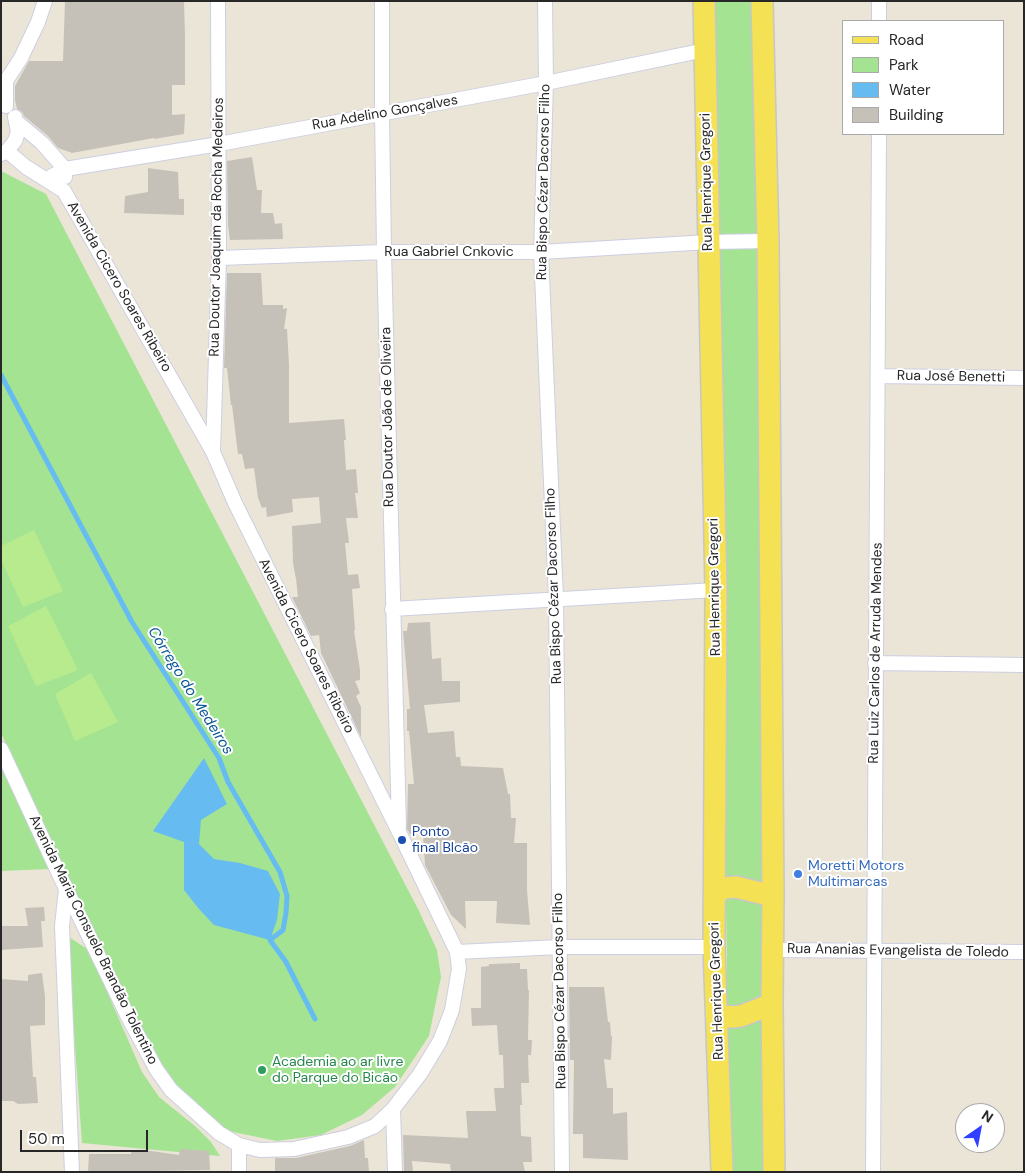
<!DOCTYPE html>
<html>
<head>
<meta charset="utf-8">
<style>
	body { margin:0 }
	#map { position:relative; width:1025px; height:1173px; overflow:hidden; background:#ebe5d8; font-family:"DM Sans",sans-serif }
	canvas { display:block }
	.frame { position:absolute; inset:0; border:2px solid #272727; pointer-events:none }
	.legend { position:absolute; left:842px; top:20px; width:162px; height:115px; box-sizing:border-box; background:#fff; border:1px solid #a9a9a9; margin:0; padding:6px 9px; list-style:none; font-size:15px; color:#272727 }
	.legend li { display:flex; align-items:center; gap:10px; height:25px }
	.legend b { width:25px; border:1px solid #a9a9a9 }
	.north { position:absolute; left:955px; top:1103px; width:50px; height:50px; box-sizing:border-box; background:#fff; border:1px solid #a9a9a9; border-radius:50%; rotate:33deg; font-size:14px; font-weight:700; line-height:20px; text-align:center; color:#272727 }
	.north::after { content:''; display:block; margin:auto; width:18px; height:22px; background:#313ffe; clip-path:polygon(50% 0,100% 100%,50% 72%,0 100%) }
	.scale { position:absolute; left:20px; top:1130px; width:128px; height:22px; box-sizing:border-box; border:2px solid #272727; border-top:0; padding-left:6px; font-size:15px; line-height:18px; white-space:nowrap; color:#272727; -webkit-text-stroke:4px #fff; paint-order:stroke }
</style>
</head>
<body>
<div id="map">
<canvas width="1025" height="1173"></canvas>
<div class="frame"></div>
<ul class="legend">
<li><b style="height:6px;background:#f4e154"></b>Road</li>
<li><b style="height:14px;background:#a4e392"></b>Park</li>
<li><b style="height:14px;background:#66bcf1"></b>Water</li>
<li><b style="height:14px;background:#c5c1b8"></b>Building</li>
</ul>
<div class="north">N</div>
<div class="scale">50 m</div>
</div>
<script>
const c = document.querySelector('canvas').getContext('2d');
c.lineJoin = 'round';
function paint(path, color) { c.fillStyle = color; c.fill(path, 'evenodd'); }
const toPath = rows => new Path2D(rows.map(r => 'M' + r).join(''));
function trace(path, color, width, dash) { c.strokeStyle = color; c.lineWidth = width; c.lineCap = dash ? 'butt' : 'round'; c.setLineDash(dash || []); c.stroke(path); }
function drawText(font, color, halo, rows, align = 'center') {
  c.font = font + ' "DM Sans",sans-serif'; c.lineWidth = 4; c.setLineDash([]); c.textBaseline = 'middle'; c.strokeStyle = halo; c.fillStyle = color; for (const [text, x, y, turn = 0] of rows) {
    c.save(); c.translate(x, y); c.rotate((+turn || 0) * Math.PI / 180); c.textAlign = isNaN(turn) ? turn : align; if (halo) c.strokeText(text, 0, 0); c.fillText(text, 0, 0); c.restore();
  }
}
const green = toPath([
	[712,1,753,1,759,430,766,1172,726,1172,727,968],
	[1,171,46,194,419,911,437,950,441,977,429,1036,395,1087,362,1115,321,1135,277,1141,233,1132,208,1120,175,1088,134,1020,1,733],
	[1,764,50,869,1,871],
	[67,936,89,950,142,1072,159,1097,195,1126,211,1142,220,1156,82,1143]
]);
const pitch = toPath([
	[34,530,63,591,23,607,1,560,1,546],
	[46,606,78,670,36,686,8,626],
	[91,673,118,722,75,741,55,694]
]);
const water = toPath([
	[204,758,227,804,201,820,199,844,214,859,240,863,268,871,280,894,277,920,270,940,214,925,199,909,184,890,184,842,153,831]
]);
const stream = toPath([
	[1,375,132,622,219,758,228,782,280,872,287,896,286,913,283,930,270,940,286,962,315,1019]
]);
const building = toPath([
	[65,1,184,1,185,36,185,85,172,85,172,115,185,114,184,134,154,139,154,138,72,153,58,148,48,136,24,116,22,112,17,109,15,100,15,86,29,61,63,61],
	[252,157,257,190,262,190,261,213,273,213,275,224,282,223,283,239,230,240,228,225,227,161],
	[148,168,178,172,179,199,184,199,184,215,124,213,125,196,148,192],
	[227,273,261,273,263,305,283,305,283,309,287,308,284,329,287,329,289,365,289,423,344,419,346,440,344,440,346,470,356,469,358,493,355,493,358,518,346,518,349,543,345,543,348,575,358,574,360,588,352,589,355,630,354,631,360,670,360,680,355,681,360,693,356,696,361,707,361,737,321,653,319,635,311,636,292,597,298,597,296,579,293,563,292,526,321,523,319,497,292,499,293,512,267,517,266,507,262,508,258,498,254,468,245,469,242,454,238,454,232,405,231,405,227,368,224,368],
	[430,622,432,659,441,658,442,681,460,681,460,702,424,705,428,733,454,731,456,757,460,757,461,766,503,768,508,794,510,794,511,818,516,818,514,843,527,843,527,890,530,925,496,923,497,901,465,901,466,929,451,915,425,865,423,834,410,834,407,829,408,784,414,784,409,731,407,731,407,709,410,709,403,631,407,631,408,623],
	[44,907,45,921,41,921,43,947,1,950,1,926,28,926,25,908],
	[520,963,520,969,527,969,528,990,529,990,528,1040,532,1040,531,1055,528,1055,529,1083,521,1083,522,1105,520,1105,521,1136,531,1137,532,1162,523,1162,525,1172,451,1172,450,1164,412,1161,413,1172,404,1172,403,1135,468,1138,466,1111,496,1111,494,1088,504,1088,503,1055,499,1055,497,1025,472,1026,471,1008,481,1008,481,967,489,966,489,964],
	[42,973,45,997,45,1025,30,1026,33,1077,36,1077,38,1103,18,1104,13,1101,1,1101,1,979,28,981,28,975],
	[569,987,604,987,608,1022,610,1022,611,1036,612,1036,611,1060,604,1059,607,1088,613,1088,613,1114,627,1112,628,1160,583,1158,583,1134,573,1134,574,1060,570,1060],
	[364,1140,365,1158,368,1158,369,1172,275,1172,275,1158,296,1158,350,1146],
	[180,1149,209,1151,210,1170,88,1172,89,1154,131,1154,131,1151,144,1150,179,1155]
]);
const street = toPath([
	[382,1,382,113,384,252,399,826],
	[545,1,546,83,541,252,556,598,562,1172],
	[879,21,879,1],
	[6,106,6,81,21,58,38,22,45,1],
	[17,122,42,143,65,169,65,177],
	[1,154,7,151,15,141,18,132,15,117],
	[49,180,52,176,65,169,219,144,546,83,705,50],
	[219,258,384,252,541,252,709,242,768,241],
	[879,376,1024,378],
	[213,451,219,258,218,1],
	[392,609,716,590],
	[875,663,1024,665],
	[1,749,66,889,128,1017,156,1069,171,1090,219,1133,239,1145,260,1150,294,1149,348,1137,375,1126,393,1109,420,1074,440,1041,452,1010,459,969,457,952,400,834,235,503,213,452,64,191,26,167,7,151],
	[66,889,62,926,72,1172],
	[773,950,1024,952],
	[457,952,559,947,714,947],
	[393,1109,395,1172],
	[239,1145,239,1172],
	[873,1172,879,134]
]);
const primary = toPath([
	[704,1,716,590,714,947,722,1172],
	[762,1,768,241,773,896,772,1004,774,1172],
	[715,894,724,888,736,887,773,896],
	[717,1015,732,1017,741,1016,772,1004]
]);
const markers = [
	[402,840,5,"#1a4fb4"],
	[798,874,5,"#3f7fe0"],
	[262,1070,5,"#2e9e5b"]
];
const streetNames = [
	["Rua Adelino Gonçalves",385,113,-10],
	["Rua Bispo Cézar Dacorso Filho",544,182,-89],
	["Rua Henrique Gregori",707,182,-91],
	["Rua Doutor Joaquim da Rocha Medeiros",217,227,-89],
	["Rua Gabriel Cnkovic",449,252],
	["Avenida Cicero Soares Ribeiro",119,287,60],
	["Rua José Benetti",951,377,1],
	["Rua Doutor João de Oliveira",388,417,-91],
	["Rua Bispo Cézar Dacorso Filho",554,586,-92],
	["Rua Henrique Gregori",715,587,-91],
	["Avenida Cicero Soares Ribeiro",306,646,63],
	["Rua Luiz Carlos de Arruda Mendes",876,653,-89],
	["Avenida Maria Consuelo Brandão Tolentino",93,940,64],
	["Rua Ananias Evangelista de Toledo",898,951,1],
	["Rua Bispo Cézar Dacorso Filho",560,991,-91],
	["Rua Henrique Gregori",717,991,-92]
];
const transitNames = [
	["Ponto",412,832],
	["final BIcão",412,848]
];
const shopNames = [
	["Moretti Motors",808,866],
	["Multimarcas",808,882]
];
const leisureNames = [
	["Academia ao ar livre",272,1062],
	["do Parque do Bicão",272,1078]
];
const waterNames = [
	["Córrego do Medeiros",190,691,58]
];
paint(green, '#a4e392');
paint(pitch, '#b8eb8d');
paint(water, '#66bcf1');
trace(stream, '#66bcf1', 5);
paint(building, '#c5c1b8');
trace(street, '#cdcfe1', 16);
trace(primary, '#c7c7c7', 24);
trace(street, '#fff', 14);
trace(primary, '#f4e154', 21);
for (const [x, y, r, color] of markers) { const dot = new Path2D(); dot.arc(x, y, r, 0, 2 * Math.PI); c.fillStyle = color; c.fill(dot); trace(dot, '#fff', 2); }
drawText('14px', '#272727', '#fff', streetNames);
drawText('14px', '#164399', '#fff', transitNames, 'left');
drawText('14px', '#366cbe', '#fff', shopNames, 'left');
drawText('14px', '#27864d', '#fff', leisureNames, 'left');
drawText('italic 15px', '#0a5799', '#fff', waterNames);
</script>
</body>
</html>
